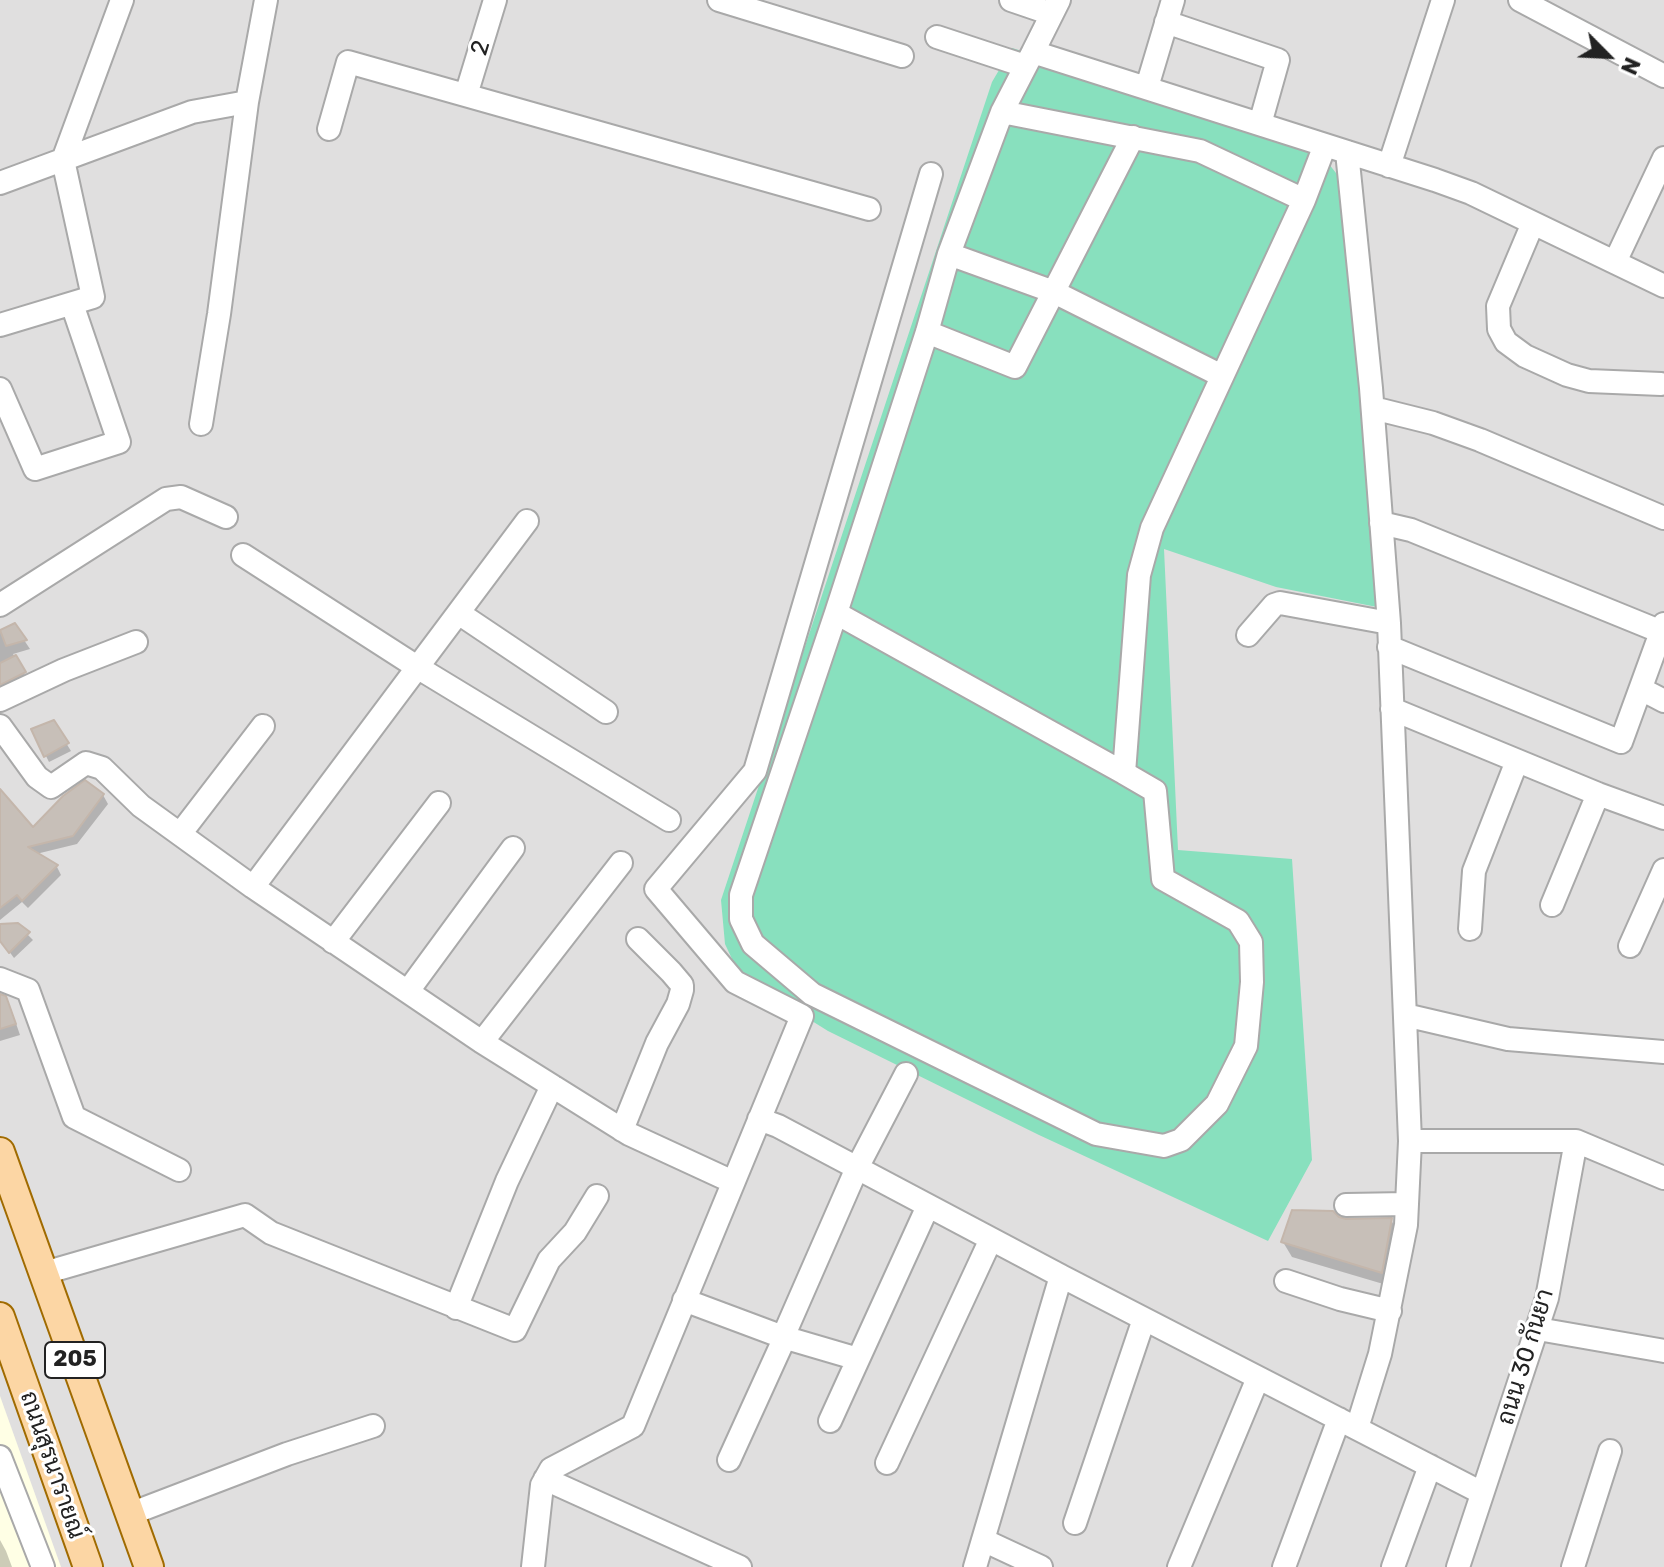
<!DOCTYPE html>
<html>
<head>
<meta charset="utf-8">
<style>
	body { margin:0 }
	#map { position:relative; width:1664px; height:1567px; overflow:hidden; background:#f2efe9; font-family:Rubik,sans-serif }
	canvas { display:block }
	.north { position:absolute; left:1568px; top:16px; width:80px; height:80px; -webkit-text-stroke:6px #fff; paint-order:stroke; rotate:114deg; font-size:22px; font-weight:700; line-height:32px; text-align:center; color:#222 }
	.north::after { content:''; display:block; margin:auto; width:28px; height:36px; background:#222; clip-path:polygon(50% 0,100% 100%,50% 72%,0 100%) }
</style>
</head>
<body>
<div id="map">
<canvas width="1664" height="1567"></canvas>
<div class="north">N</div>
</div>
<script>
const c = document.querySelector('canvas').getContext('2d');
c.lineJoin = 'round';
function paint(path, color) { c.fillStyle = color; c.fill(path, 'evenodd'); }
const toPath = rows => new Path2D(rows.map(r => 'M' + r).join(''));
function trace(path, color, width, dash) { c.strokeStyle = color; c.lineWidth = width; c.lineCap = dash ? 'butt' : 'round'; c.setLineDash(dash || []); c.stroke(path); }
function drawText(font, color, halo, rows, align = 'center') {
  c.font = font + ' Rubik,Sarabun,sans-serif'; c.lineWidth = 6; c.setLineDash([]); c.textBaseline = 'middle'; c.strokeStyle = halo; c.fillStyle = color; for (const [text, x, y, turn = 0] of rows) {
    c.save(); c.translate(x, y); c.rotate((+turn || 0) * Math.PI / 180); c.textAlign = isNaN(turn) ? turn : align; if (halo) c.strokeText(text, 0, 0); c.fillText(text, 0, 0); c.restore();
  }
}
const residential = toPath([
	[0,0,1664,0,1664,1567,0,1567]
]);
const education = toPath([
	[0,1396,61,1567,0,1567]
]);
const pitch = toPath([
	[1012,48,1200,105,1321,154,1351,192,1387,609,1276,587,1164,549,1178,850,1292,859,1312,1160,1268,1241,1039,1135,828,1031,740,976,725,944,721,900,992,82]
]);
const shadow = toPath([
	[14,625,30,649,13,654,29,683,0,697,0,632],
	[53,722,71,751,49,762,46,756],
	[103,795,108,804,77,844,36,854,57,867,61,875,28,908,22,902,0,920,0,805,33,830],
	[18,925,33,940,14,958,0,939,0,926],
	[0,996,11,1009,20,1035,0,1041],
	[1337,1219,1346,1221,1391,1220,1400,1235,1390,1286,1292,1257,1283,1242],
	[0,1540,6,1551,12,1567,0,1567]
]);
const building = toPath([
	[15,623,27,640,6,646,0,630,15,623],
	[16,655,26,672,0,685,0,663,16,655],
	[54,720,69,743,44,757,31,729,54,720],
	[85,780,104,794,73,836,28,847,58,865,22,901,17,895,0,908,0,789,33,827,63,796,85,780],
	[18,923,30,932,9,953,0,941,0,924,18,923],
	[0,994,6,996,16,1024,0,1029,0,994],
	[1292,1210,1333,1211,1339,1217,1346,1219,1392,1218,1382,1273,1281,1242,1292,1210]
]);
const minor = toPath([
	[719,0,902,56],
	[1011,0,1052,14],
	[1059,0,1033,52,1435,180,1471,193,1664,286],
	[1520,0,1664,76],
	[1166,22,1278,60,1260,124],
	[937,37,1025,66],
	[1033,52,1002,112,949,254,927,332,836,613,741,895,741,919,753,944,812,994,1096,1134,1164,1146,1181,1140,1217,1104,1246,1046,1252,982,1251,942,1238,921,1163,879,1155,791,1124,773],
	[1147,87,1173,0],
	[466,95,495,0],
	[329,129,348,62,869,209],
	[1347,152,1371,388,1389,623,1410,1141,1406,1225,1380,1354,1357,1428],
	[1389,166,1443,0],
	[0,183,192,112,247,102],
	[1304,200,1325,145],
	[1533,223,1498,306,1499,329,1506,342,1525,356,1567,375,1589,381,1661,384],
	[949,254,1054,292,1222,376],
	[1615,262,1664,158],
	[0,325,93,297,63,160,122,0],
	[927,332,1015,367,1133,137],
	[0,389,35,469,119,442,72,304],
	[1373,408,1433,423,1480,440,1664,518],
	[201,424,219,314,247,102,266,0],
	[1381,523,1411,530,1664,633],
	[243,555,417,667,669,820],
	[0,605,166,499,181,497,226,517],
	[836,613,1124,773,1139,575,1152,528,1304,200,1200,151,1002,112],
	[460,614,606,712],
	[1248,635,1274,605,1280,603,1389,623],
	[1389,647,1621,742,1664,624],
	[1641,689,1664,701],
	[0,700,64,670,136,642],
	[1392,709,1598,794,1664,818],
	[0,726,37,777,51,787,86,763,102,768,141,806,253,887,482,1042,629,1134,733,1182],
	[180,834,263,726],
	[253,887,527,521],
	[1552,905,1598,794],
	[1470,929,1474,871,1517,761],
	[333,942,439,803],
	[1630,946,1664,870],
	[0,979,28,990,74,1117,179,1170],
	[408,991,513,848],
	[1405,1015,1508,1039,1664,1052],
	[482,1042,621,863],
	[759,1119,778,1126,1061,1276],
	[622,1130,657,1043,678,1004,682,990,682,985,671,972,638,939],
	[1410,1141,1576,1141,1664,1178],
	[1346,1205,1407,1204],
	[44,1273,245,1215,271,1233,515,1330,549,1260,575,1232,597,1196],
	[1286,1281,1340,1299,1390,1311],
	[684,1300,783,1337,858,1359],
	[456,1308,507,1181,552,1086],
	[1538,1329,1664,1351],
	[783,1337,857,1168,906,1074],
	[830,1421,928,1206],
	[0,1457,43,1567],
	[729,1460,785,1337],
	[887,1463,991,1239],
	[545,1479,740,1567],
	[130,1514,287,1454,373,1426],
	[1075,1523,1144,1319],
	[983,1540,1041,1567],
	[533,1567,542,1485,551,1469,633,1426,802,1016,735,982,656,889,755,771,931,174],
	[975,1567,1061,1276,1482,1493],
	[1179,1567,1258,1378],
	[1284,1567,1339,1419],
	[1393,1567,1430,1466],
	[1458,1567,1547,1298,1576,1141],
	[1573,1567,1610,1451]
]);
const major = toPath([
	[0,1152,149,1567],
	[0,1317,88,1567]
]);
const shields = [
	[75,1360,60]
];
const shieldNames = [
	["205",75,1360]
];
const streetNames = [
	["2",481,48,-73],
	["ถนน 30 กันยา",1526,1357,-73],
	["ถนนสุรนารายณ์",52,1465,71]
];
paint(residential, '#e0dfdf');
paint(education, '#ffffe5');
paint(pitch, '#88e0be');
paint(shadow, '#0003');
paint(building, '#c7bfb8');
trace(building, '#c4b6ab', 2);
trace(minor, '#a9a9a9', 26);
trace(major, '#a06b00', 32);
trace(minor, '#fff', 22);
trace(major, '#fcd6a4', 28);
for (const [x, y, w] of shields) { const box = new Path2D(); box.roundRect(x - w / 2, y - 18, w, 36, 6); c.fillStyle = '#fff'; c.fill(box); trace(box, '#222', 2); }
drawText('bold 22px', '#222', null, shieldNames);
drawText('24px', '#222', '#fff', streetNames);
</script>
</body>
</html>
